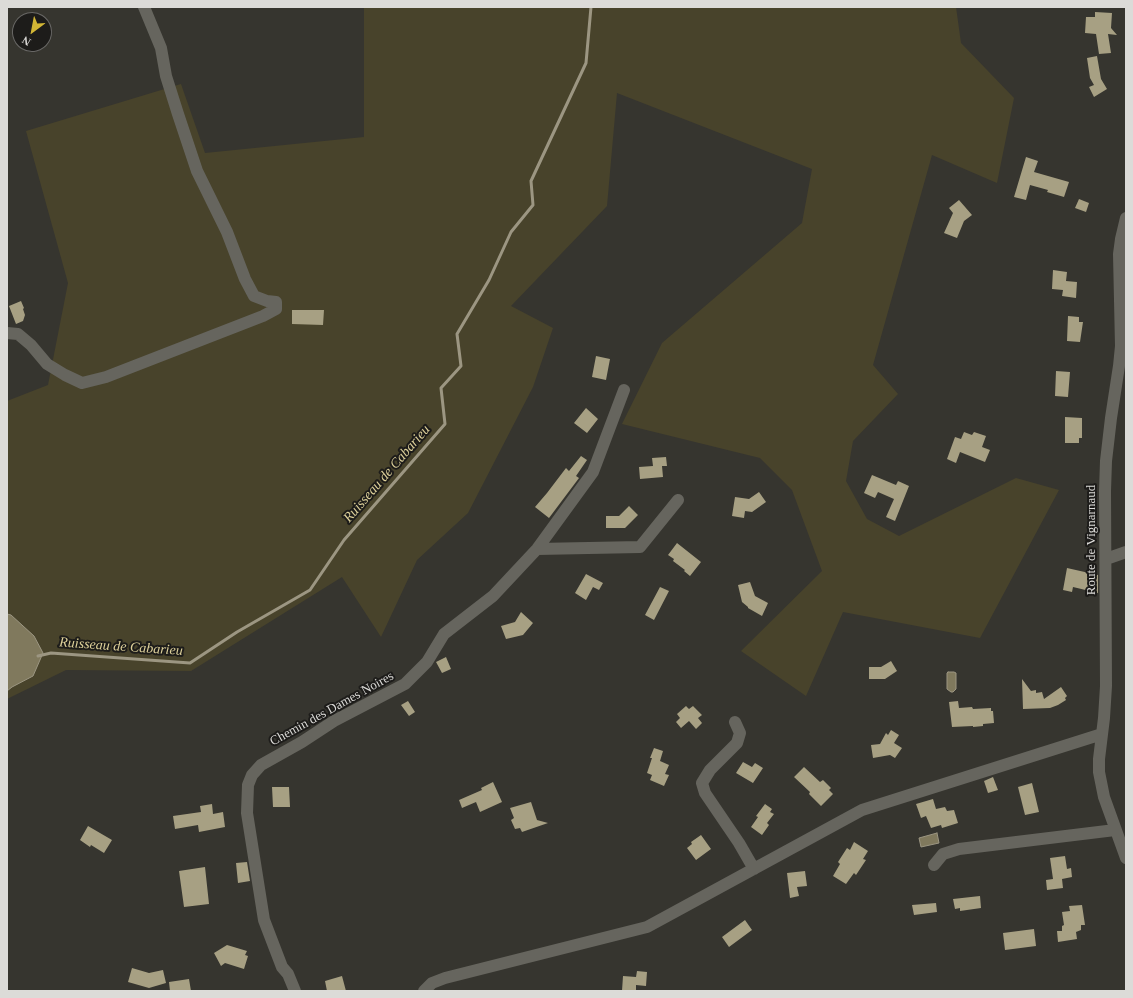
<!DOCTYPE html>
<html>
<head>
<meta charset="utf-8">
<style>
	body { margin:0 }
	#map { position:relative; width:1133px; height:998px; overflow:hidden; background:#36352f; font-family:Georgia,serif }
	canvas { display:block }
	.frame { position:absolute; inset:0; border:8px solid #dcdbd8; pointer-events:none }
	.north { position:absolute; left:12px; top:12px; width:40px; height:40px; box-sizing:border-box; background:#1d1c1a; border:1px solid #696866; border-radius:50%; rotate:212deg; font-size:11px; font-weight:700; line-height:16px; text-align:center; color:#dcdbd8 }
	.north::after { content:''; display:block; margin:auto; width:14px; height:18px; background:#d2b635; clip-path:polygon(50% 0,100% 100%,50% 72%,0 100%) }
</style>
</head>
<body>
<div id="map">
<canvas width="1133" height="998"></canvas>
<div class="frame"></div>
<div class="north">N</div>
</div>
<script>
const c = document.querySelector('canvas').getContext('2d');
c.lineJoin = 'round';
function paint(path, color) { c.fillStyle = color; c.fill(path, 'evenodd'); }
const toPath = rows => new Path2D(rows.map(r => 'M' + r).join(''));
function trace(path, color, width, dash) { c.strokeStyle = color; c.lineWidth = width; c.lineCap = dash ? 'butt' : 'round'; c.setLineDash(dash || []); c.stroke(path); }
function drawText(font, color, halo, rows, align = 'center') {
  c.font = font + ' Georgia,serif'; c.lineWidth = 4; c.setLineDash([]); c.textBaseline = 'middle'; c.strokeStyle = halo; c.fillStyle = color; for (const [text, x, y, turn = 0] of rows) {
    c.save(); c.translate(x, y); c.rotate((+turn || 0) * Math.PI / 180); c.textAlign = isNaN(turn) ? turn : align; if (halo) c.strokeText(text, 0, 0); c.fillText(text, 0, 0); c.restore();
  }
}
const green = toPath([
	[364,7,956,7,961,43,1014,98,997,183,932,155,873,365,898,394,853,441,846,481,867,519,899,536,1016,478,1059,490,980,638,843,612,806,696,741,651,822,571,792,490,760,458,622,424,662,343,802,223,812,169,617,93,607,206,511,306,553,328,533,387,468,513,417,560,381,637,342,577,191,671,66,670,7,699,7,401,48,385,68,283,26,131,181,84,205,153,364,137]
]);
const water = toPath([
	[7,614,11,615,34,636,43,653,33,676,12,687,7,691,7,614],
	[948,672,954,672,956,673,956,689,953,692,951,692,947,689,947,673,948,672],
	[937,833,939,843,921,847,919,838,937,833]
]);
const stream = toPath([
	[38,656,51,653,190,663,237,632,310,590,344,540,445,424,441,388,461,366,457,334,489,280,511,232,533,205,531,181,586,63,591,7]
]);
const building = toPath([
	[1095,12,1112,13,1111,28,1117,35,1108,34,1111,53,1099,54,1096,34,1085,33,1086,17,1095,17],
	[1097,56,1101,79,1107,89,1094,97,1089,87,1094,85,1090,78,1087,58],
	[1026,157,1038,161,1034,172,1069,182,1064,197,1047,192,1048,190,1030,185,1026,200,1014,197],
	[1079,199,1089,203,1086,212,1075,208],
	[959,200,972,215,964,221,957,238,944,233,953,213,949,208],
	[1053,270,1067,272,1066,281,1077,282,1076,298,1062,296,1063,290,1052,289],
	[21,301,24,308,23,309,25,315,23,321,16,324,9,306],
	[292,310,324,310,323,325,292,324],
	[1068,316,1079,317,1079,322,1083,322,1080,342,1067,341],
	[596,356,610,359,606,380,592,377],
	[1056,371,1070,372,1068,397,1055,396],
	[586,408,598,419,587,433,574,423],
	[1065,417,1082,418,1082,438,1079,438,1079,443,1065,443],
	[964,432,972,435,974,432,986,436,982,447,990,450,985,462,960,452,956,463,947,459,955,437,961,439],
	[581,456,587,460,576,476,579,478,549,518,535,507,547,493,566,468,569,471],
	[666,457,667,466,662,466,663,477,640,479,639,467,653,466,652,458],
	[872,475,896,485,898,481,909,486,895,521,886,517,894,499,878,492,875,498,864,493],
	[759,492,766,502,752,512,745,511,744,518,732,516,735,497,749,499],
	[629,506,638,515,625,528,606,528,606,516,619,516],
	[677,543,701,562,690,576,684,571,685,570,673,561,674,559,668,555],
	[1067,568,1098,575,1098,593,1073,587,1072,592,1063,590],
	[586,574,603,583,599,590,593,587,586,600,575,593],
	[750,582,755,596,768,603,762,616,748,608,748,607,742,602,738,585],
	[660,587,669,591,654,620,645,615],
	[521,612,533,623,523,635,506,639,501,626,515,622],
	[446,657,451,669,442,673,436,662],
	[891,661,897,671,885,679,869,679,869,667,881,667],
	[1022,679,1031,691,1036,690,1036,693,1042,692,1044,699,1061,687,1067,696,1065,698,1066,700,1058,705,1050,708,1023,709],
	[408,701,415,712,409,716,401,705],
	[958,701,959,708,972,707,973,709,991,708,991,711,993,711,994,723,983,724,983,726,973,727,973,726,952,727,949,702],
	[686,706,689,709,693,706,702,715,698,718,702,723,696,729,689,721,681,728,676,722,680,718,677,714],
	[891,730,899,735,894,743,902,748,895,758,890,755,873,758,871,745,880,744,886,733,888,735],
	[654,748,663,751,660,761,669,765,665,774,669,775,664,786,650,780,652,775,647,773,652,758,650,758],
	[743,762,752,767,755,763,763,768,753,783,736,773],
	[804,767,820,782,823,780,831,788,829,790,833,794,821,806,809,794,810,792,794,777],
	[993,777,998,790,988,793,984,781],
	[493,782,502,802,480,812,476,802,462,808,459,800,482,790,481,788],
	[1032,783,1039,812,1025,815,1018,787],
	[272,787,289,787,290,807,273,807],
	[933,799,936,809,945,807,947,811,954,810,958,823,942,828,941,825,931,828,926,816,921,818,916,804],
	[531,802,537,820,548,823,522,832,520,828,515,829,511,820,514,818,510,808],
	[212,804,213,814,223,812,225,827,199,832,198,825,175,829,173,816,201,812,200,806],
	[765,804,772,809,770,812,774,814,767,823,769,825,762,835,751,827,758,817,756,816],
	[88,826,112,840,104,853,91,845,90,847,80,840],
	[701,835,711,849,696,860,687,848,692,844,691,842],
	[854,842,868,851,863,859,866,860,856,875,854,873,846,884,833,876,840,864,838,862,847,848,850,850],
	[1065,856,1067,869,1071,868,1072,877,1062,879,1063,888,1047,890,1046,880,1053,879,1050,858],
	[247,862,250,881,238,883,236,863],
	[205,867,209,904,184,907,179,871],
	[805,871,807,886,797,887,799,896,790,898,787,873],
	[980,896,981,908,960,911,960,908,955,909,953,899],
	[936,903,937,912,914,915,912,905],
	[1082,905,1085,925,1081,925,1081,930,1076,932,1077,939,1058,942,1057,931,1062,931,1062,926,1064,925,1062,912,1070,911,1069,906],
	[745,920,752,930,729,947,722,937],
	[1034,929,1036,946,1005,950,1003,933],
	[227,945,247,951,245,955,248,956,244,969,225,963,221,966,214,953],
	[132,968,149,973,163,970,166,983,149,988,128,982],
	[637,971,647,972,646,986,636,985,636,991,622,991,623,976,636,977],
	[342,976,346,991,327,991,325,981],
	[189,979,191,991,170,991,169,982]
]);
const minor = toPath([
	[1126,218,1121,239,1119,254,1121,346,1119,366,1111,418,1106,461,1105,491,1106,686,1104,718,1099,759,1099,772,1104,797,1126,858],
	[7,333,18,334,31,345,47,364,65,375,82,383,106,377,263,316,276,309,276,302,267,301,254,296,245,279,227,232,197,171,178,114,166,76,161,48,144,7],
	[537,549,640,547,678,500],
	[1106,559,1126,552],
	[735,722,740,733,737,743,710,770,702,783,705,793,739,843,754,869],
	[934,865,943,854,959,849,1115,830],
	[295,991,288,974,282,967,264,920,247,813,248,785,252,775,261,765,302,742,334,721,405,684,427,662,444,634,493,596,537,549,593,472,624,390],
	[424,991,432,983,445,978,647,927,862,810,1102,734]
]);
const streetNames = [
	["Route de Vignarnaud",1092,540,-90],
	["Chemin des Dames Noires",332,709,-29]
];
const waterNames = [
	["Ruisseau de Cabarieu",387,474,-49],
	["Ruisseau de Cabarieu",121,647,4]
];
paint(green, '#48432b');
paint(water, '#80795d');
trace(water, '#9c9682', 1);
trace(stream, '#9c9682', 3);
paint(building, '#a7a083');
trace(minor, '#66655e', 12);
drawText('13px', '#dcdbd8', '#1d1c1a', streetNames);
drawText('italic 14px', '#ddd09a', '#1d1c1a', waterNames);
</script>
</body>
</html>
